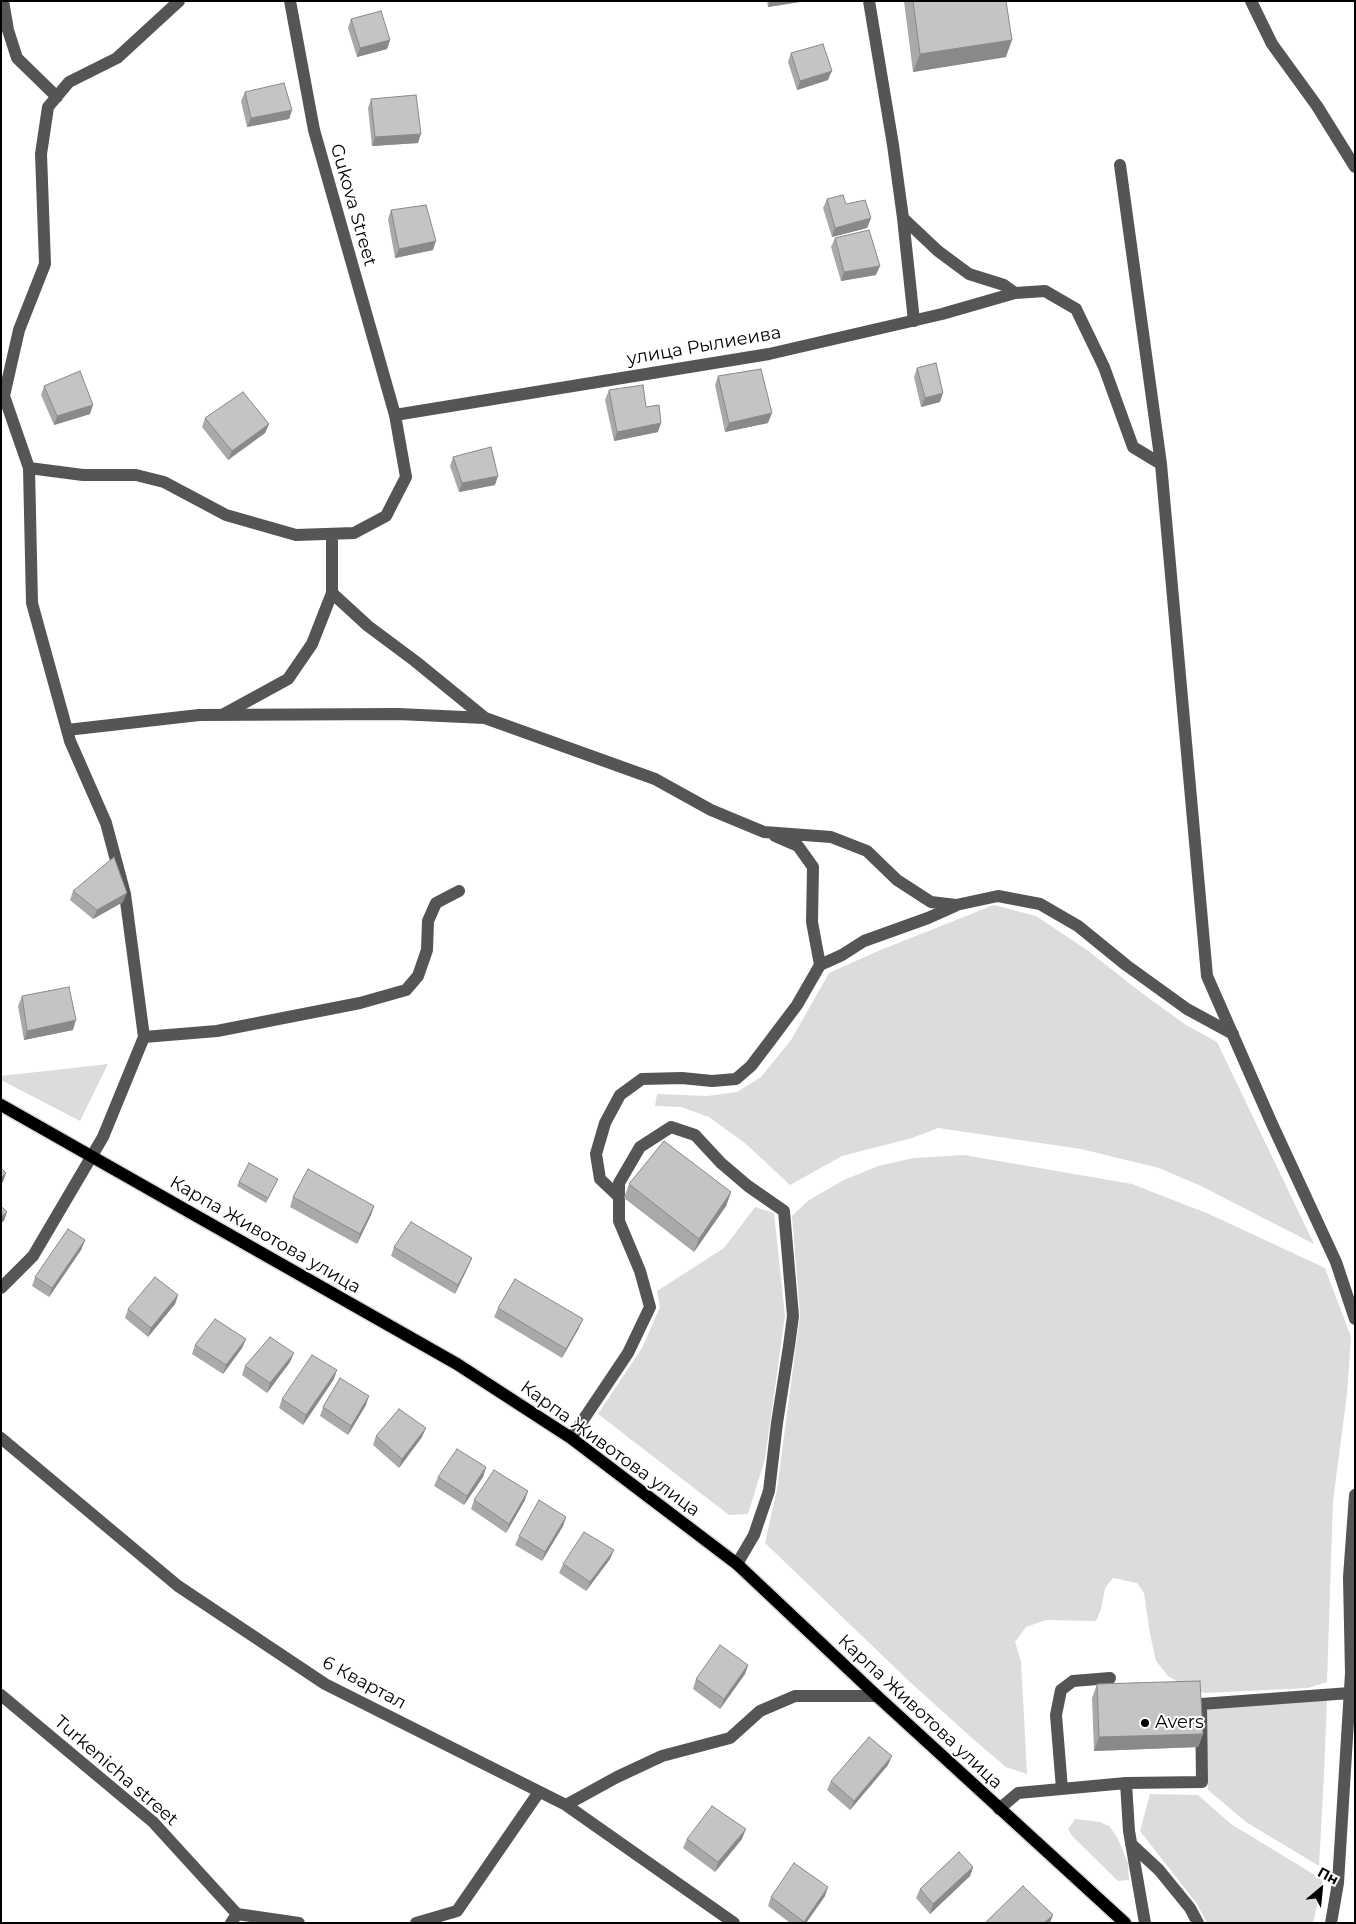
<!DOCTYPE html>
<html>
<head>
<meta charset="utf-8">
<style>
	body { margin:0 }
	#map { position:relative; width:1356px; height:1924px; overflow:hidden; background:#fff; font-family:Montserrat,sans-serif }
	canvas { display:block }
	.frame { position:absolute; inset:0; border:2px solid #000; pointer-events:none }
	.north { position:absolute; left:1296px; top:1864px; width:50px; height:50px; -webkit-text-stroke:4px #fff; paint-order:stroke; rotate:28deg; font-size:14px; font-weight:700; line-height:20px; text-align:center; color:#000 }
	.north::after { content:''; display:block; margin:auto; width:18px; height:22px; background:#000; clip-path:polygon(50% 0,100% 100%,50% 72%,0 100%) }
</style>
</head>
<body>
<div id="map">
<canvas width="1356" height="1924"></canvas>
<div class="frame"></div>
<div class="north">Пн</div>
</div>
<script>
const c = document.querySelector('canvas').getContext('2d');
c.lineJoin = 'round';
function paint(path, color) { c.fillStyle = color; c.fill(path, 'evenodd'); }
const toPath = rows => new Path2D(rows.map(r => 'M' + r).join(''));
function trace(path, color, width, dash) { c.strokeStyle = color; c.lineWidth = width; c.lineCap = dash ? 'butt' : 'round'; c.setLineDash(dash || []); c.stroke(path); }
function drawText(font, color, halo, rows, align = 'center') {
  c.font = font + ' Montserrat,sans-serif'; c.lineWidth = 4; c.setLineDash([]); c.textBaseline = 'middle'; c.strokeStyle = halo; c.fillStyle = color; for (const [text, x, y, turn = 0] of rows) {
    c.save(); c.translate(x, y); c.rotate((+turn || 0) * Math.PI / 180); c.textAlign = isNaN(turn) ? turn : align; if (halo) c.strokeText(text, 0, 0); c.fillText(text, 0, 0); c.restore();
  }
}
const green = toPath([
	[994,905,1036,916,1087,950,1143,994,1186,1025,1217,1042,1314,1244,1201,1186,1159,1168,1081,1149,938,1128,912,1138,842,1156,790,1185,746,1144,709,1117,681,1107,655,1106,657,1094,707,1096,737,1092,761,1077,791,1040,829,973,878,951],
	[108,1064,80,1121,1,1080,1,1076],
	[964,1155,1132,1184,1209,1214,1325,1268,1351,1337,1347,1394,1333,1501,1327,1682,1308,1688,1205,1693,1188,1688,1168,1676,1156,1661,1150,1634,1144,1593,1137,1583,1113,1578,1105,1588,1101,1609,1096,1621,1046,1620,1026,1627,1015,1642,1021,1661,1027,1774,1006,1767,973,1739,910,1682,765,1543,777,1489,800,1315,792,1216,809,1200,844,1180,878,1166,914,1158],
	[755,1207,774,1213,785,1316,765,1459,748,1514,729,1515,598,1414,642,1348,660,1307,657,1291,724,1248],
	[1327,1700,1324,1774,1319,1866,1246,1822,1208,1790,1206,1708],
	[1150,1794,1198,1795,1231,1824,1323,1880,1313,1923,1207,1923,1197,1904,1140,1831],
	[1075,1819,1100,1822,1109,1826,1117,1837,1128,1863,1129,1880,1118,1881,1072,1836,1068,1829]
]);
const minor = toPath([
	[3,1,8,30,17,58,57,97],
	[1251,1,1272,44,1317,106,1355,167],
	[1120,165,1161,464,1207,976,1272,1124,1336,1262,1355,1319],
	[903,218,914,321],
	[1015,293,1045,291,1076,309,1104,367,1133,447,1161,464],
	[395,415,769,354,942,314,1015,293,1004,285,969,274,938,251,903,218,893,145,869,1],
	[29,468,83,475,136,475,164,482,226,515,296,535,354,533,386,516,406,477,395,415,314,130,290,1],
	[332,593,368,626,415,661,485,718],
	[224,714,288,679,312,644,332,593,332,534],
	[67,730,199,715,398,714,485,718,655,779,711,810,764,832,831,837,867,851,897,880,931,902,956,905,998,896,1040,904,1078,926,1126,965,1187,1009,1233,1034],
	[820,965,842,955,864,941,928,918,955,906],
	[144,1037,217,1031,360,1003,406,990,418,976,427,950,428,921,436,903,459,891],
	[618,1196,600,1179,596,1154,605,1123,620,1095,642,1079,682,1078,712,1081,736,1079,751,1066,770,1041,797,1005,820,965,812,922,813,867,798,846,775,836],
	[1,1288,33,1256,103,1137,144,1037,125,894,106,823,70,741,32,603,29,468,4,396,19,330,45,264,41,154,48,107,69,82,117,58,179,1],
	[1,1438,178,1586,325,1684,566,1805,734,1923],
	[571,1438,628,1353,650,1307,640,1271,619,1221,619,1183,640,1147,671,1127,695,1135,721,1163,748,1186,784,1211,793,1316,789,1346,777,1423,769,1491,754,1535,737,1564],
	[1,1695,153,1822,237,1914,231,1923],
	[1126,1783,1202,1782,1201,1704,1350,1693],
	[1062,1789,1056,1715,1061,1690,1073,1681,1110,1678],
	[566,1805,617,1777,662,1756,730,1738,760,1711,795,1696,877,1696],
	[999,1809,1018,1793,1126,1783,1129,1831,1145,1923],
	[1131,1844,1159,1870,1190,1908,1198,1923],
	[237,1914,299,1923],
	[416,1923,457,1911,539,1792],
	[1331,1923,1338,1883,1351,1673,1349,1577,1355,1495]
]);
const major = toPath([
	[1,1105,457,1364,571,1438,737,1564,877,1696,1125,1923]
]);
const wall = toPath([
	[767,1,806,1,768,7],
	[904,1,1006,1,1006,57,913,72],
	[351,19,390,40,387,49,357,57,348,28],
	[791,53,828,80,797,90,788,62],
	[245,92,292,110,289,119,247,127,241,101],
	[371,99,418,143,372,146,368,108],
	[827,199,846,204,871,218,867,228,832,237,823,208],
	[391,210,433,250,395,258,388,219],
	[835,238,876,275,841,281,831,247],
	[917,368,940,402,921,407,914,377],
	[718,376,768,423,725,432,715,385],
	[44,386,90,414,54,425,41,395],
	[609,390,646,407,658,432,614,441,605,400],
	[205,418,269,424,265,433,228,460,202,427],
	[453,457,495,485,459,492,450,466],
	[73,891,123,902,93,919,70,900],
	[22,996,73,1030,24,1040,18,1006],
	[278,1179,266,1203,237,1186,239,1182],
	[629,1184,731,1192,726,1206,694,1252,624,1198],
	[293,1197,374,1206,371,1215,357,1244,290,1207],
	[85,1240,81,1250,49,1297,32,1286,35,1277],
	[394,1247,472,1258,468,1267,455,1294,391,1256],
	[178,1295,175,1304,148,1337,125,1318,128,1309],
	[498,1308,579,1328,562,1358,494,1317],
	[246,1339,242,1348,223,1374,192,1354,195,1345],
	[290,1362,267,1393,242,1375,245,1366],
	[334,1379,303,1425,279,1408,282,1399],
	[366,1405,348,1435,320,1416,323,1407],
	[376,1436,422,1437,399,1468,373,1445],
	[486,1467,483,1477,464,1505,434,1486,438,1477],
	[474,1500,525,1500,506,1533,471,1509],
	[566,1517,563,1526,542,1561,515,1545,519,1536],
	[610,1559,586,1591,559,1573,563,1564],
	[748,1665,745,1674,720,1709,693,1689,696,1679],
	[1097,1684,1203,1734,1198,1747,1094,1751,1092,1698],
	[888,1765,850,1810,827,1790,831,1781],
	[687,1839,742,1839,715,1872,683,1848],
	[973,1867,970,1876,930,1914,916,1898,920,1889],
	[825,1896,806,1923,790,1923,768,1906,771,1897]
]);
const shadedWall = toPath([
	[770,1,806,1,768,7],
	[390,40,387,49,357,57,360,48],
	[1012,40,1006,57,913,72,920,54],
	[832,71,828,80,797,90,800,81],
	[292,110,289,119,247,127,251,118],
	[421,134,418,143,372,146,375,137],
	[871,218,867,228,832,237,835,228],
	[436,241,433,250,395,258,399,249],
	[880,266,876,275,841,281,844,272],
	[943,393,940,402,921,407,925,398],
	[93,405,90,414,54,425,57,416],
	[772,413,768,423,725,432,729,423],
	[661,423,658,432,614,441,617,432],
	[269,424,265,433,228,460,232,451],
	[498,476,495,485,459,492,462,483],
	[127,893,123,902,93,919,97,910],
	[76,1020,73,1030,24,1040,27,1031],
	[6,1173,3,1182,1,1184,1,1178],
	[731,1192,726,1206,694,1252,699,1239],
	[374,1206,371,1215,357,1244,360,1234],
	[7,1212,4,1221,1,1223,1,1217],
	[85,1240,81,1250,49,1297,52,1288],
	[472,1258,468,1267,455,1294,458,1285],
	[178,1295,175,1304,148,1337,151,1328],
	[583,1319,579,1328,562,1358,566,1349],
	[246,1339,242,1348,223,1374,226,1365],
	[294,1353,290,1362,267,1393,270,1383],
	[337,1370,334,1379,303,1425,306,1415],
	[369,1396,366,1405,348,1435,351,1426],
	[426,1428,422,1437,399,1468,402,1459],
	[486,1467,483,1477,464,1505,467,1496],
	[528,1491,525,1500,506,1533,509,1524],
	[566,1517,563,1526,542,1561,545,1552],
	[614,1550,610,1559,586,1591,590,1582],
	[748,1665,745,1674,720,1709,724,1699],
	[1203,1734,1198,1747,1094,1751,1099,1737],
	[892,1756,888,1765,850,1810,854,1801],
	[746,1829,742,1839,715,1872,718,1862],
	[973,1867,970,1876,930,1914,933,1904],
	[828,1887,825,1896,806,1923,804,1923],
	[1053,1915,1050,1923,1044,1923]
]);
const building = toPath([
	[913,1,1006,1,1012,40,920,54,913,1],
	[381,11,390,40,360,48,351,19,381,11],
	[823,44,832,71,800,81,791,53,823,44],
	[284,83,292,110,251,118,245,92,284,83],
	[416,95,421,134,375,137,371,99,416,95],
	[843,195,846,204,865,200,871,218,835,228,827,199,843,195],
	[426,205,436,241,399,249,391,210,426,205],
	[869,230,880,266,844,272,835,238,869,230],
	[936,363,943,393,925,398,917,368,936,363],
	[761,369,772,413,729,423,718,376,761,369],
	[80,371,93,405,57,416,44,386,80,371],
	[643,385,646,407,659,405,661,423,617,432,609,390,643,385],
	[243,392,269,424,232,451,205,418,243,392],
	[491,447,498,476,462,483,453,457,491,447],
	[114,857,127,893,97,910,73,891,114,857],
	[69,987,76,1020,27,1031,22,996,69,987],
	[664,1141,731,1192,699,1239,629,1184,664,1141],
	[249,1163,278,1179,268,1198,239,1182,249,1163],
	[1,1168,6,1173,1,1178,1,1168],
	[308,1169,374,1206,360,1234,293,1197,308,1169],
	[1,1206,7,1212,1,1217,1,1206],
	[411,1222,472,1258,458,1285,394,1247,411,1222],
	[68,1229,85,1240,52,1288,35,1277,68,1229],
	[155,1277,178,1295,151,1328,128,1309,155,1277],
	[515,1279,583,1319,566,1349,498,1308,515,1279],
	[215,1319,246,1339,226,1365,195,1345,215,1319],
	[270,1337,294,1353,270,1383,245,1366,270,1337],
	[312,1355,337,1370,306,1415,282,1399,312,1355],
	[340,1378,369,1396,351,1426,323,1407,340,1378],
	[399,1409,426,1428,402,1459,376,1436,399,1409],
	[457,1449,486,1467,467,1496,438,1477,457,1449],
	[494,1470,528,1491,509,1524,474,1500,494,1470],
	[539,1500,566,1517,545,1552,519,1536,539,1500],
	[584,1532,614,1550,590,1582,563,1564,584,1532],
	[720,1645,748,1665,724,1699,696,1679,720,1645],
	[1200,1681,1203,1734,1099,1737,1097,1684,1200,1681],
	[869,1737,892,1756,854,1801,831,1781,869,1737],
	[712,1806,746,1829,718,1862,687,1839,712,1806],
	[959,1852,973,1867,933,1904,920,1889,959,1852],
	[794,1863,828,1887,804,1922,771,1897,794,1863],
	[1023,1886,1053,1915,1044,1923,985,1923,1023,1886]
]);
const markers = [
	[1145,1723,5,"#000"]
];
const streetNames = [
	["Gukova Street",353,205,74],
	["улица Рылиеива",704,346,-10],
	["Карпа Животова улица",265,1235,30],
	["Карпа Животова улица",610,1449,36],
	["6 Квартал",364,1683,28],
	["Карпа Животова улица",920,1712,43],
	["Turkenicha street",116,1771,41]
];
const poiNames = [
	["Avers",1155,1723]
];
paint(green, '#dcdcdc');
trace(major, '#dbdbdb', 15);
trace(minor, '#555', 12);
trace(major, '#000', 12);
paint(wall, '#a9a9a9');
paint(shadedWall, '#898989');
paint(building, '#c4c4c4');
trace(building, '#898989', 1);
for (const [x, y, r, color] of markers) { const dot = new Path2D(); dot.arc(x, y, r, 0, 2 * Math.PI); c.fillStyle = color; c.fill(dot); trace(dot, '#fff', 2); }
drawText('18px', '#000', '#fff', streetNames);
drawText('18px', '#000', '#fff', poiNames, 'left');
</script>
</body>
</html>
